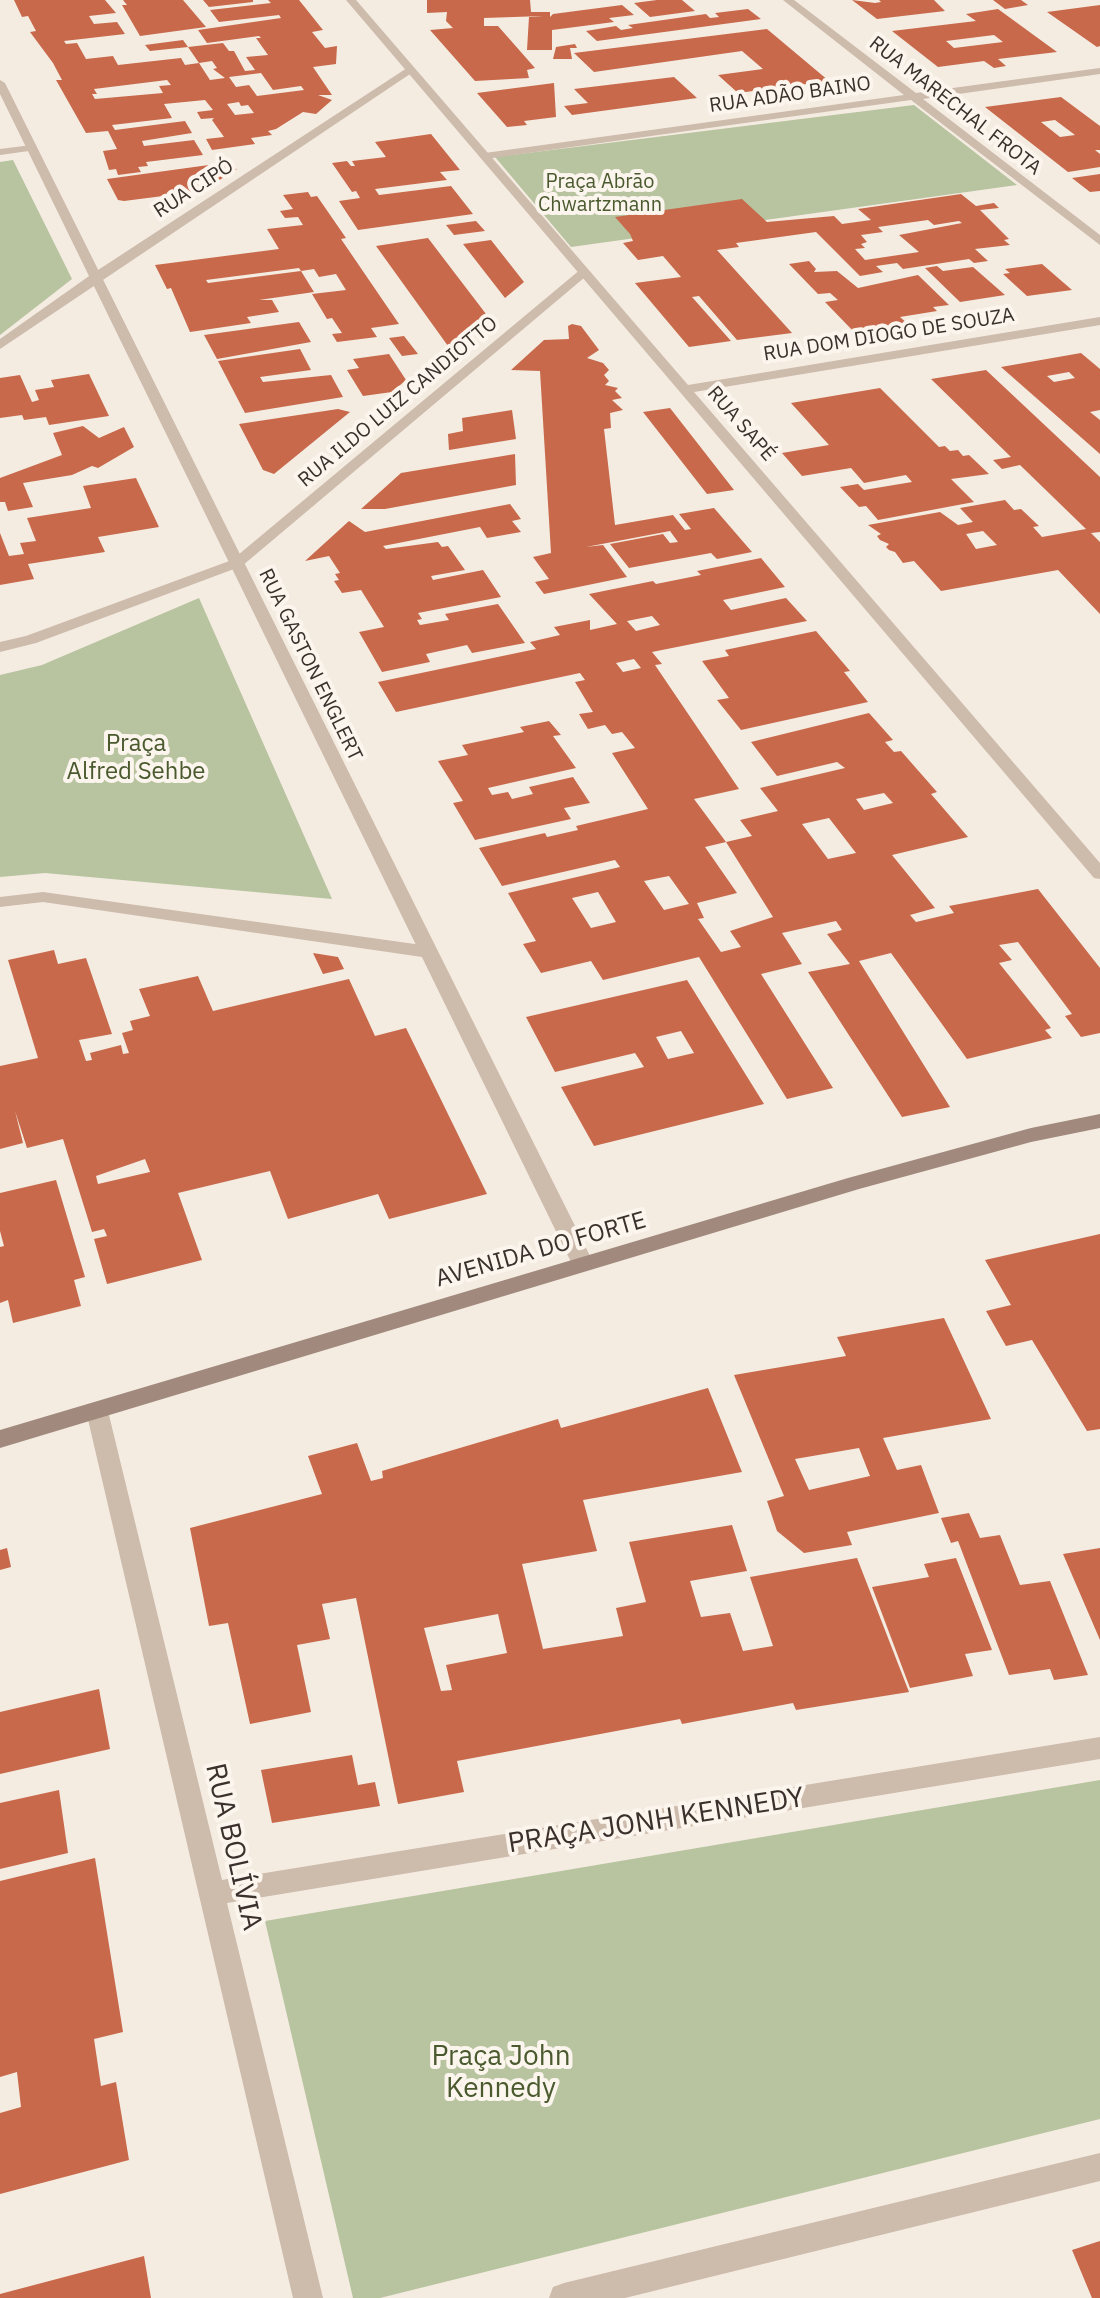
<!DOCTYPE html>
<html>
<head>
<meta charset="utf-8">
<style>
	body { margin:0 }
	canvas { display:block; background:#f4ebe1 }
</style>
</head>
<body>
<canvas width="1100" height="2298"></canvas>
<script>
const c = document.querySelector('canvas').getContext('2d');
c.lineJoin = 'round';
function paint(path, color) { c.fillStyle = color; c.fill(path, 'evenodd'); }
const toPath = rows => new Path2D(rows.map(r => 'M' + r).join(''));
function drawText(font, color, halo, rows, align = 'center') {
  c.font = font + ' "IBM Plex Sans",sans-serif'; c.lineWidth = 8; c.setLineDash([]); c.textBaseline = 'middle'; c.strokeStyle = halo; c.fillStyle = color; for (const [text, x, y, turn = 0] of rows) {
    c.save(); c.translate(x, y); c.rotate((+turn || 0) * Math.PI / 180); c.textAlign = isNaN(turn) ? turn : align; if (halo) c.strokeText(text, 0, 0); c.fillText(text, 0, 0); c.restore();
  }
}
const green = toPath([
	[914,105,1017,185,571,247,495,157],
	[13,160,72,279,0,335,0,162],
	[199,598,332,899,45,873,0,877,0,675,42,665],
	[1100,1780,1100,2119,380,2298,353,2298,265,1921]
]);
const building = toPath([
	[14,0,105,0,116,13,89,16,94,24,117,22,125,34,64,41,66,44,77,43,86,59,113,56,118,65,181,58,185,65,199,63,188,47,223,43,229,51,234,51,245,71,255,70,246,57,268,55,256,38,261,38,259,36,207,43,198,30,281,18,279,15,219,22,210,10,271,3,268,0,299,0,323,30,312,32,325,48,337,46,336,64,313,67,332,95,318,95,332,100,316,114,303,112,276,129,268,131,272,135,251,138,255,144,212,150,206,139,224,137,212,120,214,118,201,119,197,112,213,110,205,100,164,104,172,118,112,125,115,130,185,121,192,133,142,141,144,146,194,140,203,155,146,162,148,166,138,167,141,172,118,175,116,169,109,170,103,151,117,149,108,131,86,133,56,80,62,80,53,63,30,32,36,31,28,16,22,17],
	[212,61,217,68,213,69,225,78,210,80,199,63],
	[261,73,273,90,301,86,304,90,257,96,249,85,236,87,229,77],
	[167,80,171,85,159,86,163,93,95,99,92,94,97,94,94,89],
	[239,102,241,106,248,105,254,113,235,115,227,104],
	[123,0,183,0,206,27,140,36,122,5,127,5],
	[203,0,253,0,253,2,209,7],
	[427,0,530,0,531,12,550,12,550,17,553,14,622,5,634,15,609,18,614,22,552,30,552,50,527,50,529,17,543,16,484,18,484,26,498,26,535,68,527,70,529,78,475,81,430,30,453,28,446,21,447,12,427,13],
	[657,0,682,0,695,11,650,17,634,3],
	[852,0,875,3,881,2,879,0,934,0,945,11,877,19],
	[993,0,1021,0,1028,5,1005,9],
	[1100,5,1100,46,1097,47,1047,12],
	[748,9,761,19,597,41,586,31,616,26,621,30,633,28,628,25,706,14,710,18,719,17,715,13],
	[998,9,1057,52,998,59,1006,66,994,68,984,61,938,67,892,31,976,21,966,14],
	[994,35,1003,42,954,48,946,41],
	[767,29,829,81,738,93,718,75,763,69,742,51,594,72,574,53],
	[183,40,188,47,150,51,145,45],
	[575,44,577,48,570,48,572,59,553,59,556,47],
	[674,77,697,98,572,115,564,106,588,103,574,89],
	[554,83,556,117,524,121,527,125,507,127,477,93],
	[1061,97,1100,126,1100,150,1095,150,1100,154,1100,167,1068,172,985,107],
	[1055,120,1075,135,1060,137,1041,122],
	[431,134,460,170,440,172,447,180,375,189,379,195,451,186,473,214,358,230,339,201,360,198,356,191,352,192,332,163,347,161,351,166,355,166,352,161,386,157,375,142],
	[216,164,237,169,202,191,124,201,118,200,107,179],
	[1100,174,1100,191,1090,192,1072,178],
	[308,192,311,197,317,196,346,238,341,239,399,324,371,328,377,337,337,342,332,334,342,333,332,318,327,319,312,294,346,290,336,274,319,277,314,269,301,271,299,268,206,280,208,283,301,271,314,292,259,300,272,300,279,312,247,317,251,323,190,332,171,288,167,289,155,265,279,249,267,229,303,225,298,217,285,218,280,211,293,209,283,195],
	[961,194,976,206,994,203,999,208,980,210,1009,239,1004,240,1010,245,975,249,988,261,974,263,969,259,903,269,897,263,876,266,883,272,860,276,816,232,736,243,739,247,717,250,792,333,737,340,699,296,692,297,731,341,689,347,635,283,681,277,663,256,638,260,623,243,633,241,630,234,615,217,742,199,767,222,834,216,842,224,871,220,858,209],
	[928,220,934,225,959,221,962,223,899,235,919,252,865,260,855,249,865,248,861,244,867,242,861,235,883,232,878,227],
	[476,221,485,231,454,235,446,225],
	[428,238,486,314,448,346,376,246],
	[491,240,524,282,505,298,463,244],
	[809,261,816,269,814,272,837,271,858,288,918,275,949,305,933,307,937,311,900,317,908,324,855,333,825,302,838,300,830,293,818,294,789,264],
	[1042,264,1072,290,1027,296,1003,274,1010,273,1005,269],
	[937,266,943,271,973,267,1005,295,960,302,925,268],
	[299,322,311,342,217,359,204,335],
	[572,324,581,326,599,350,587,358,603,363,609,370,604,375,609,381,605,385,618,388,615,391,622,398,612,400,623,410,610,413,611,428,604,429,615,525,673,515,685,530,691,529,679,514,714,508,752,552,717,559,711,553,629,568,610,544,663,534,670,543,678,542,670,531,586,547,603,545,627,577,544,594,535,582,549,579,533,557,551,553,540,371,511,370,544,340,569,339,568,326],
	[404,336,418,354,402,356,389,338],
	[300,349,311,370,260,377,263,382,331,375,343,397,245,413,218,361],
	[1081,353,1100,369,1100,410,1090,412,1100,420,1100,454,1001,367],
	[1069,372,1075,378,1054,382,1047,376],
	[389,354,406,380,392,392,363,396,347,370,359,368,353,359],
	[986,370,1100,477,1100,532,1091,533,1100,542,1100,614,1058,570,941,591,914,561,903,563,895,552,889,550,886,547,889,544,880,540,877,536,881,534,868,525,940,512,958,525,973,522,960,508,1005,500,1014,510,1021,509,1039,526,1033,527,1042,537,1086,529,1020,465,1002,469,993,460,1011,457,931,379],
	[983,531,997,545,976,549,966,534],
	[89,374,109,416,49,425,46,417,24,420,22,415,0,418,0,378,20,375,32,402,39,400,35,390,54,387,51,380],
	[880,388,939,447,945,446,950,451,958,450,963,456,969,455,989,474,951,479,974,502,878,520,866,506,859,507,840,487,858,484,864,490,912,482,906,475,864,483,851,468,802,476,782,453,829,445,791,403],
	[670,408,734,490,707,494,643,412],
	[338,409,350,412,274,474,263,470,239,424],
	[512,410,516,439,449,450,448,434,463,431,462,418],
	[83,426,99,438,124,427,134,447,98,468,92,466,72,475,23,483,33,507,8,511,5,502,0,502,0,478,62,455,53,433],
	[515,454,516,485,385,509,361,509,401,473],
	[136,478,159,527,98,537,105,552,28,564,34,579,0,585,0,533,9,556,24,554,20,543,36,541,27,518,91,508,83,486],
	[510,504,521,519,512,521,521,532,487,538,480,527,383,546,386,549,438,542,442,547,448,546,465,570,431,576,433,580,483,570,501,597,418,613,422,619,417,620,420,625,449,620,445,614,498,604,525,643,472,653,467,645,426,654,430,662,382,672,359,632,384,627,361,590,342,593,334,581,339,580,335,574,340,573,329,556,305,561,349,521,365,532],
	[761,558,785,587,723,600,731,610,786,598,807,621,652,652,662,664,655,665,739,789,694,799,726,842,705,847,737,893,697,903,704,918,698,919,721,952,741,947,730,931,773,917,726,842,752,836,740,820,778,811,760,788,845,768,837,762,777,776,751,742,869,713,893,740,885,742,894,752,901,751,937,792,931,794,968,837,892,855,935,908,910,915,916,922,954,913,949,906,1038,889,1100,968,1100,1033,1081,1037,1065,1016,1072,1014,1018,942,999,945,1012,960,999,963,1051,1028,1045,1030,1052,1038,967,1059,891,953,859,961,950,1107,902,1117,808,972,850,964,827,934,842,930,836,921,782,933,802,964,761,974,833,1088,787,1099,699,957,603,980,591,961,541,973,523,944,536,941,508,893,620,867,615,860,502,886,479,848,545,833,547,837,578,830,576,826,648,809,612,753,635,748,622,732,612,734,605,725,588,729,579,714,593,712,575,682,585,680,580,673,396,712,378,682,536,649,530,642,560,635,554,627,590,620,590,630,617,624,589,594,653,581,656,584,701,575,697,571],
	[652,616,660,625,636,631,627,621],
	[634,659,641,668,623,672,616,663],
	[884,793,893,803,864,810,856,799],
	[829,818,856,853,828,859,802,824],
	[669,876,689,904,664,910,644,881],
	[598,892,616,922,591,928,572,898],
	[816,631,850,671,844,672,868,702,741,730,717,700,729,698,702,661,729,656,725,650],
	[549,721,561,735,553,736,576,768,488,788,492,795,508,792,512,799,533,794,529,787,573,777,590,803,564,808,571,819,475,840,453,803,463,801,438,761,468,755,462,745,524,732,520,727],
	[54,950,58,964,86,958,112,1034,79,1040,86,1061,92,1060,90,1053,121,1045,123,1054,129,1053,122,1033,133,1030,130,1021,150,1016,139,989,198,976,213,1011,349,979,375,1036,406,1028,487,1194,389,1219,378,1194,288,1219,270,1171,178,1193,202,1260,107,1284,94,1239,107,1236,104,1229,92,1232,63,1139,27,1148,15,1111,23,1143,0,1149,0,1066,38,1058,8,960],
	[145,1159,150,1172,98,1184,96,1176],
	[313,953,338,957,344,969,323,974],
	[687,980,764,1104,594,1146,561,1087,644,1067,635,1053,555,1072,526,1017],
	[681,1031,694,1053,668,1059,656,1037],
	[56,1180,85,1277,74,1280,81,1306,13,1323,8,1300,0,1303,0,1247,4,1246,0,1231,0,1193],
	[1100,1234,1100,1429,1087,1431,1032,1340,1006,1346,986,1311,1011,1305,985,1260],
	[944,1318,991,1419,883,1438,897,1470,921,1465,939,1513,847,1532,852,1545,804,1553,777,1531,767,1501,784,1496,734,1375,846,1356,837,1337],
	[859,1448,870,1476,809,1490,795,1459],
	[708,1388,742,1472,583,1500,597,1551,522,1564,543,1649,623,1636,616,1608,646,1602,629,1542,732,1525,747,1571,690,1581,701,1617,730,1613,743,1651,773,1646,750,1577,857,1558,909,1692,796,1710,793,1703,682,1724,680,1719,457,1761,464,1792,398,1804,356,1598,322,1604,330,1639,297,1645,311,1712,250,1724,228,1623,209,1626,190,1528,322,1494,308,1456,357,1443,371,1481,383,1478,382,1471,558,1419,561,1428],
	[498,1614,507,1653,446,1665,452,1690,441,1691,424,1628],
	[969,1513,980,1538,1000,1535,1020,1585,1050,1581,1088,1675,1054,1680,1050,1669,1009,1675,958,1541,951,1543,941,1518],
	[7,1548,11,1567,0,1570,0,1550],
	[1100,1548,1100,1640,1063,1554],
	[956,1558,992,1650,965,1654,973,1676,910,1688,872,1587,929,1577,924,1564],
	[99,1689,110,1749,0,1774,0,1712],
	[352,1755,358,1785,375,1782,380,1806,272,1823,261,1770],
	[59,1790,68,1853,0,1869,0,1803],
	[95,1858,123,2032,94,2039,101,2086,116,2082,129,2160,0,2194,0,2113,21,2107,17,2072,0,2077,0,1881],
	[1100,2241,1100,2298,1092,2298,1072,2250],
	[144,2256,151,2298,0,2298,0,2294]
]);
const minor = toPath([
	[783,0,794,0,916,93,1100,68,1100,74,923,99,1100,235,1100,245,911,100,485,159,479,156,485,153,904,95,783,0],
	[407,68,416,70,0,349,0,339,92,274,407,68],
	[32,145,36,146,36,150,0,155,0,149,32,145],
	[581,269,591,272,242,566,36,643,0,652,0,642,26,636,232,560,581,269],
	[43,892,429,946,438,952,429,958,43,902,0,907,0,897,43,892],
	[97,1403,105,1405,108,1411,222,1880,1100,1737,1100,1759,227,1903,323,2298,293,2298,86,1411,89,1405,97,1403],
	[1100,2153,1100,2181,625,2298,549,2298,553,2287,564,2283,1100,2153]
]);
const tertiary = toPath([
	[346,0,356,0,688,385,1100,317,1100,325,694,392,1100,863,1100,879,1094,878,346,0],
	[0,80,5,83,594,1264,590,1269,583,1272,576,1269,572,1264,0,94,0,80]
]);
const secondary = toPath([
	[1100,1114,1100,1128,1031,1142,859,1189,0,1448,0,1430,848,1178,1031,1128,1100,1114]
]);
const farStreetnames = [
	["RUA ADÃO BAINO",790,95,-8],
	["RUA MARECHAL FROTA",955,106,38],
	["RUA CIPÓ",194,189,-33],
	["RUA DOM DIOGO DE SOUZA",889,335,-9],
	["RUA ILDO LUIZ CANDIOTTO",398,402,-40],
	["RUA SAPÉ",741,424,49],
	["RUA GASTON ENGLERT",310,665,64]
];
const farParknames = [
	["Praça Abrão",600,182],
	["Chwartzmann",600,205]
];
const parkNames = [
	["Praça",136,744],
	["Alfred Sehbe",136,772]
];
const streetNames = [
	["AVENIDA DO FORTE",541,1250,-16]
];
const nearStreetnames = [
	["PRAÇA JONH KENNEDY",656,1821,-9],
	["RUA BOLÍVIA",233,1847,77]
];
const nearParknames = [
	["Praça John",501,2057],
	["Kennedy",501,2089]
];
paint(green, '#b8c4a0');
paint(building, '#c8694b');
paint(minor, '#cdbbac');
paint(tertiary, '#cdbbac');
paint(secondary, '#a18a7d');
drawText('20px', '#3b302b', '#fbf5ee', farStreetnames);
drawText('20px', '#4a5a2e', '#fbf5ee', farParknames);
drawText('24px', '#4a5a2e', '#fbf5ee', parkNames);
drawText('24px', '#3b302b', '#fbf5ee', streetNames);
drawText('28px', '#3b302b', '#fbf5ee', nearStreetnames);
drawText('28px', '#4a5a2e', '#fbf5ee', nearParknames);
</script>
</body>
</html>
